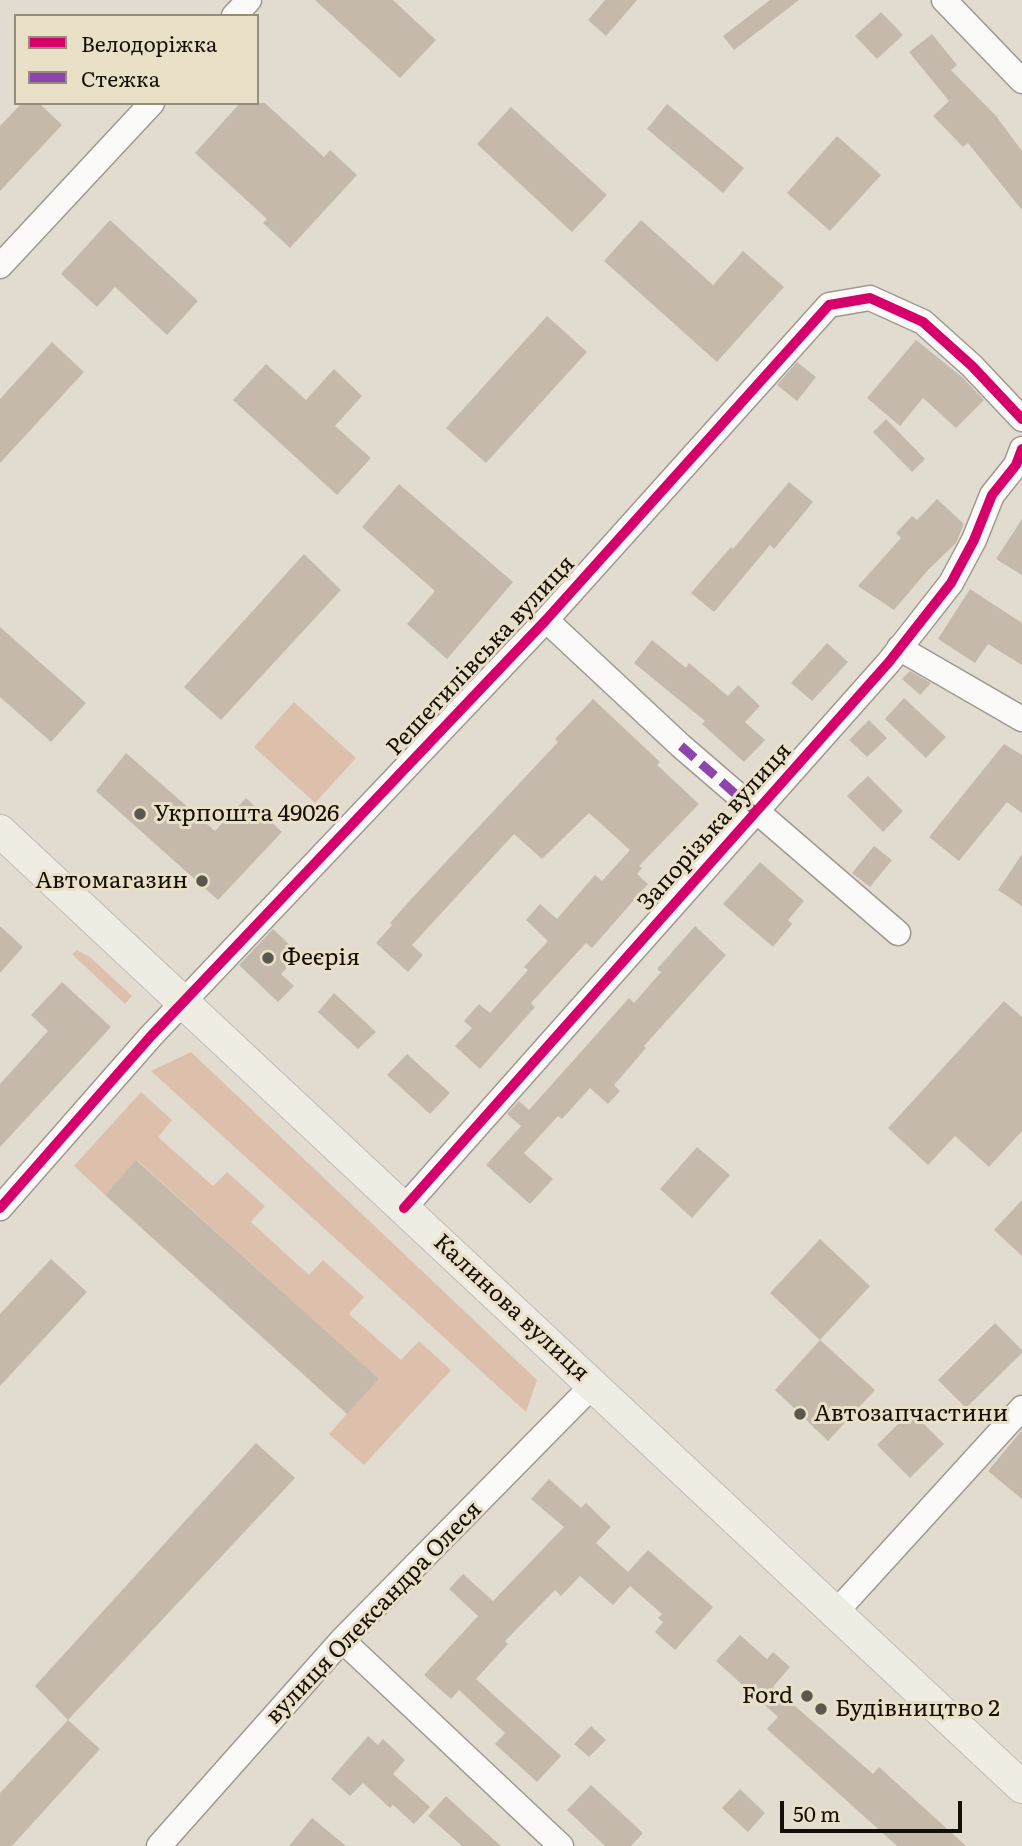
<!DOCTYPE html>
<html>
<head>
<meta charset="utf-8">
<style>
	body { margin:0 }
	#map { position:relative; width:1022px; height:1846px; overflow:hidden; background:#e2dcd0; font-family:Literata,serif }
	canvas { display:block }
	.legend { position:absolute; left:14px; top:14px; width:245px; height:91px; box-sizing:border-box; background:#eae0c8; border:2px solid #948d7b; margin:0; padding:9px 12px; list-style:none; font-size:21px; color:#141008 }
	.legend li { display:flex; align-items:center; gap:14px; height:35px }
	.legend b { width:35px; border:2px solid #948d7b }
	.scale { position:absolute; left:780px; top:1801px; width:182px; height:32px; box-sizing:border-box; border:4px solid #141008; border-top:0; padding-left:9px; font-size:21px; line-height:24px; white-space:nowrap; color:#141008; -webkit-text-stroke:5px #eae0c8; paint-order:stroke }
</style>
</head>
<body>
<div id="map">
<canvas width="1022" height="1846"></canvas>
<ul class="legend">
<li><b style="height:9px;background:#d6006c"></b>Велодоріжка</li>
<li><b style="height:9px;background:#8e44ad"></b>Стежка</li>
</ul>
<div class="scale">50 m</div>
</div>
<script>
const c = document.querySelector('canvas').getContext('2d');
c.lineJoin = 'round';
function paint(path, color) { c.fillStyle = color; c.fill(path, 'evenodd'); }
const toPath = rows => new Path2D(rows.map(r => 'M' + r).join(''));
function trace(path, color, width, dash) { c.strokeStyle = color; c.lineWidth = width; c.lineCap = dash ? 'butt' : 'round'; c.setLineDash(dash || []); c.stroke(path); }
function drawText(font, color, halo, rows, align = 'center') {
  c.font = font + ' Literata,serif'; c.lineWidth = 6; c.setLineDash([]); c.textBaseline = 'middle'; c.strokeStyle = halo; c.fillStyle = color; for (const [text, x, y, turn = 0] of rows) {
    c.save(); c.translate(x, y); c.rotate((+turn || 0) * Math.PI / 180); c.textAlign = isNaN(turn) ? turn : align; if (halo) c.strokeText(text, 0, 0); c.fillText(text, 0, 0); c.restore();
  }
}
const green = toPath([
	[294,702,356,758,315,803,254,747],
	[77,950,90,957,132,996,125,1004,72,954],
	[191,1052,537,1380,526,1412,151,1071],
	[141,1092,172,1120,158,1137,213,1186,227,1172,265,1206,251,1222,309,1275,323,1260,364,1297,349,1314,401,1360,419,1341,451,1370,364,1465,329,1434,378,1379,137,1160,105,1195,74,1166]
]);
const building = toPath([
	[315,0,393,0,436,40,400,78],
	[605,0,637,0,606,36,588,20],
	[770,0,799,0,734,50,723,36],
	[881,12,903,35,877,59,855,36],
	[932,34,957,65,951,70,996,116,1022,151,1022,210,968,143,963,147,933,116,949,101,909,52],
	[22,103,39,103,62,125,0,191,0,126],
	[240,103,265,103,324,157,330,150,357,175,290,248,263,223,267,219,195,153],
	[667,104,744,168,723,193,647,129],
	[511,107,607,195,572,232,477,144],
	[837,136,881,175,830,231,787,193],
	[110,220,198,301,167,335,115,287,97,307,61,274],
	[641,220,713,285,743,251,784,287,717,362,604,261],
	[547,316,587,352,486,463,446,428],
	[916,340,962,377,984,400,956,428,923,398,900,426,867,398],
	[52,342,84,372,0,463,0,399],
	[797,362,816,377,797,401,777,385],
	[266,364,306,400,334,369,362,396,335,426,371,458,337,495,233,400],
	[886,419,925,459,912,472,873,432],
	[789,482,813,502,774,549,770,545,714,612,691,593,731,547,733,549],
	[399,484,513,582,447,659,407,624,435,591,362,527],
	[937,499,964,524,956,543,928,570,894,610,858,586,901,538,896,533,912,516,917,520],
	[1022,519,1022,575,996,559],
	[304,554,341,590,221,720,184,687],
	[970,589,1022,623,1022,665,988,644,975,663,938,639],
	[0,627,86,703,51,742,0,697],
	[652,640,686,668,689,663,728,696,738,685,760,706,745,722,765,740,744,762,702,724,705,721,634,663],
	[827,643,848,662,812,701,791,683],
	[910,671,931,683,920,695,902,679],
	[904,698,946,737,926,758,885,719],
	[593,699,660,762,657,765,699,804,639,866,642,868,637,874,648,884,592,948,586,943,531,1003,535,1007,480,1069,455,1046,472,1028,464,1021,479,1004,490,1013,528,970,524,967,548,941,526,920,540,904,557,919,595,875,602,881,630,850,589,813,542,859,514,834,412,945,423,955,408,972,376,943,392,925,390,923,414,896,558,742,555,739],
	[869,720,887,738,867,757,849,740],
	[1004,744,1022,755,1022,813,1007,802,959,861,929,837],
	[126,753,215,831,246,798,282,832,218,900,96,791],
	[868,776,903,811,883,832,847,796],
	[874,846,892,860,870,887,852,873],
	[1022,854,1022,906,998,890],
	[760,862,804,901,788,920,792,924,773,947,723,904],
	[0,926,23,947,0,973],
	[695,926,726,955,644,1046,646,1048,614,1085,620,1091,608,1104,590,1088,562,1119,558,1116,524,1153,553,1179,530,1204,486,1165,521,1126,507,1114,519,1101,529,1110,629,998,634,1003,661,972,657,969],
	[273,929,300,955,281,974,294,986,278,1002,239,965],
	[62,982,111,1027,0,1147,0,1084,48,1031,31,1015],
	[334,993,376,1032,358,1049,318,1012],
	[1004,1001,1022,1017,1022,1131,989,1167,955,1136,928,1165,888,1128],
	[407,1054,450,1093,430,1114,387,1075],
	[697,1147,730,1175,692,1218,660,1189],
	[136,1160,379,1379,347,1414,105,1195],
	[1022,1200,1022,1256,994,1230],
	[820,1239,870,1286,820,1340,770,1293],
	[51,1259,87,1292,0,1386,0,1314],
	[995,1323,1022,1350,1022,1353,966,1408,938,1380],
	[820,1340,875,1390,828,1441,775,1390],
	[911,1411,944,1444,910,1478,877,1445],
	[1022,1430,1022,1499,988,1471],
	[256,1443,295,1478,68,1720,35,1686],
	[549,1479,581,1508,586,1503,611,1527,596,1543,628,1572,648,1550,713,1607,675,1650,655,1632,663,1622,658,1618,662,1614,630,1586,613,1605,580,1576,561,1596,555,1590,505,1641,508,1644,476,1679,561,1756,537,1782,495,1744,505,1733,459,1690,451,1699,424,1675,478,1616,449,1589,463,1574,493,1601,564,1527,531,1499],
	[740,1635,767,1659,773,1652,790,1667,773,1687,873,1774,879,1767,966,1846,897,1846,767,1729,778,1717,716,1661],
	[68,1720,100,1749,12,1846,0,1846,0,1793],
	[591,1726,606,1740,589,1757,574,1744],
	[368,1736,378,1745,383,1739,405,1760,393,1774,430,1807,414,1824,393,1805,390,1808,363,1783,350,1796,331,1779],
	[591,1785,643,1833,631,1846,605,1846,567,1810],
	[740,1789,765,1813,748,1832,722,1808],
	[446,1796,473,1821,501,1846,462,1846,428,1816],
	[312,1818,346,1846,289,1846]
]);
const minor = toPath([
	[944,0,1022,81],
	[234,16,249,0],
	[0,266,152,103],
	[546,620,681,746,898,933],
	[899,648,1022,719],
	[0,1208,151,1036,546,620,829,305,870,298,923,322,972,366,1022,419],
	[404,1208,889,662,951,583,974,540,992,495,1016,465,1022,449],
	[836,1612,1022,1408],
	[342,1640,561,1846],
	[159,1846,342,1640,593,1385]
]);
const major = toPath([
	[0,831,1022,1787]
]);
const quiet = toPath([
	[681,746,756,812]
]);
const cycleway = toPath([
	[0,1208,151,1036,546,620,829,305,870,298,923,322,972,366,1022,419],
	[404,1208,889,662,951,583,974,540,992,495,1016,465,1022,449]
]);
const markers = [
	[140,814,7,"#5c574e"],
	[202,881,7,"#5c574e"],
	[268,958,7,"#5c574e"],
	[800,1414,7,"#5c574e"],
	[807,1696,7,"#5c574e"],
	[821,1709,7,"#5c574e"]
];
const streetNames = [
	["Решетилівська вулиця",481,656,-47],
	["Запорізька вулиця",715,827,-48],
	["Калинова вулиця",511,1308,43],
	["вулиця Олександра Олеся",374,1613,-46]
];
const poiNames = [
	["Укрпошта 49026",154,814],
	["Автомагазин",188,881,"right"],
	["Феєрія",282,958],
	["Автозапчастини",814,1414],
	["Ford",793,1696,"right"],
	["Будівництво 2",835,1709]
];
paint(green, '#dcc0ac');
paint(building, '#c5b9ab');
trace(minor, '#9e9990', 27);
trace(major, '#bdb9b4', 34);
trace(minor, '#fbfaf8', 24);
trace(major, '#eeece3', 32);
trace(quiet, '#8e44ad', 9, [18, 9]);
trace(cycleway, '#d6006c', 10);
for (const [x, y, r, color] of markers) { const dot = new Path2D(); dot.arc(x, y, r, 0, 2 * Math.PI); c.fillStyle = color; c.fill(dot); trace(dot, '#eae0c8', 2.5); }
drawText('23px', '#141008', '#eae0c8', streetNames);
drawText('23px', '#141008', '#eae0c8', poiNames, 'left');
</script>
</body>
</html>
